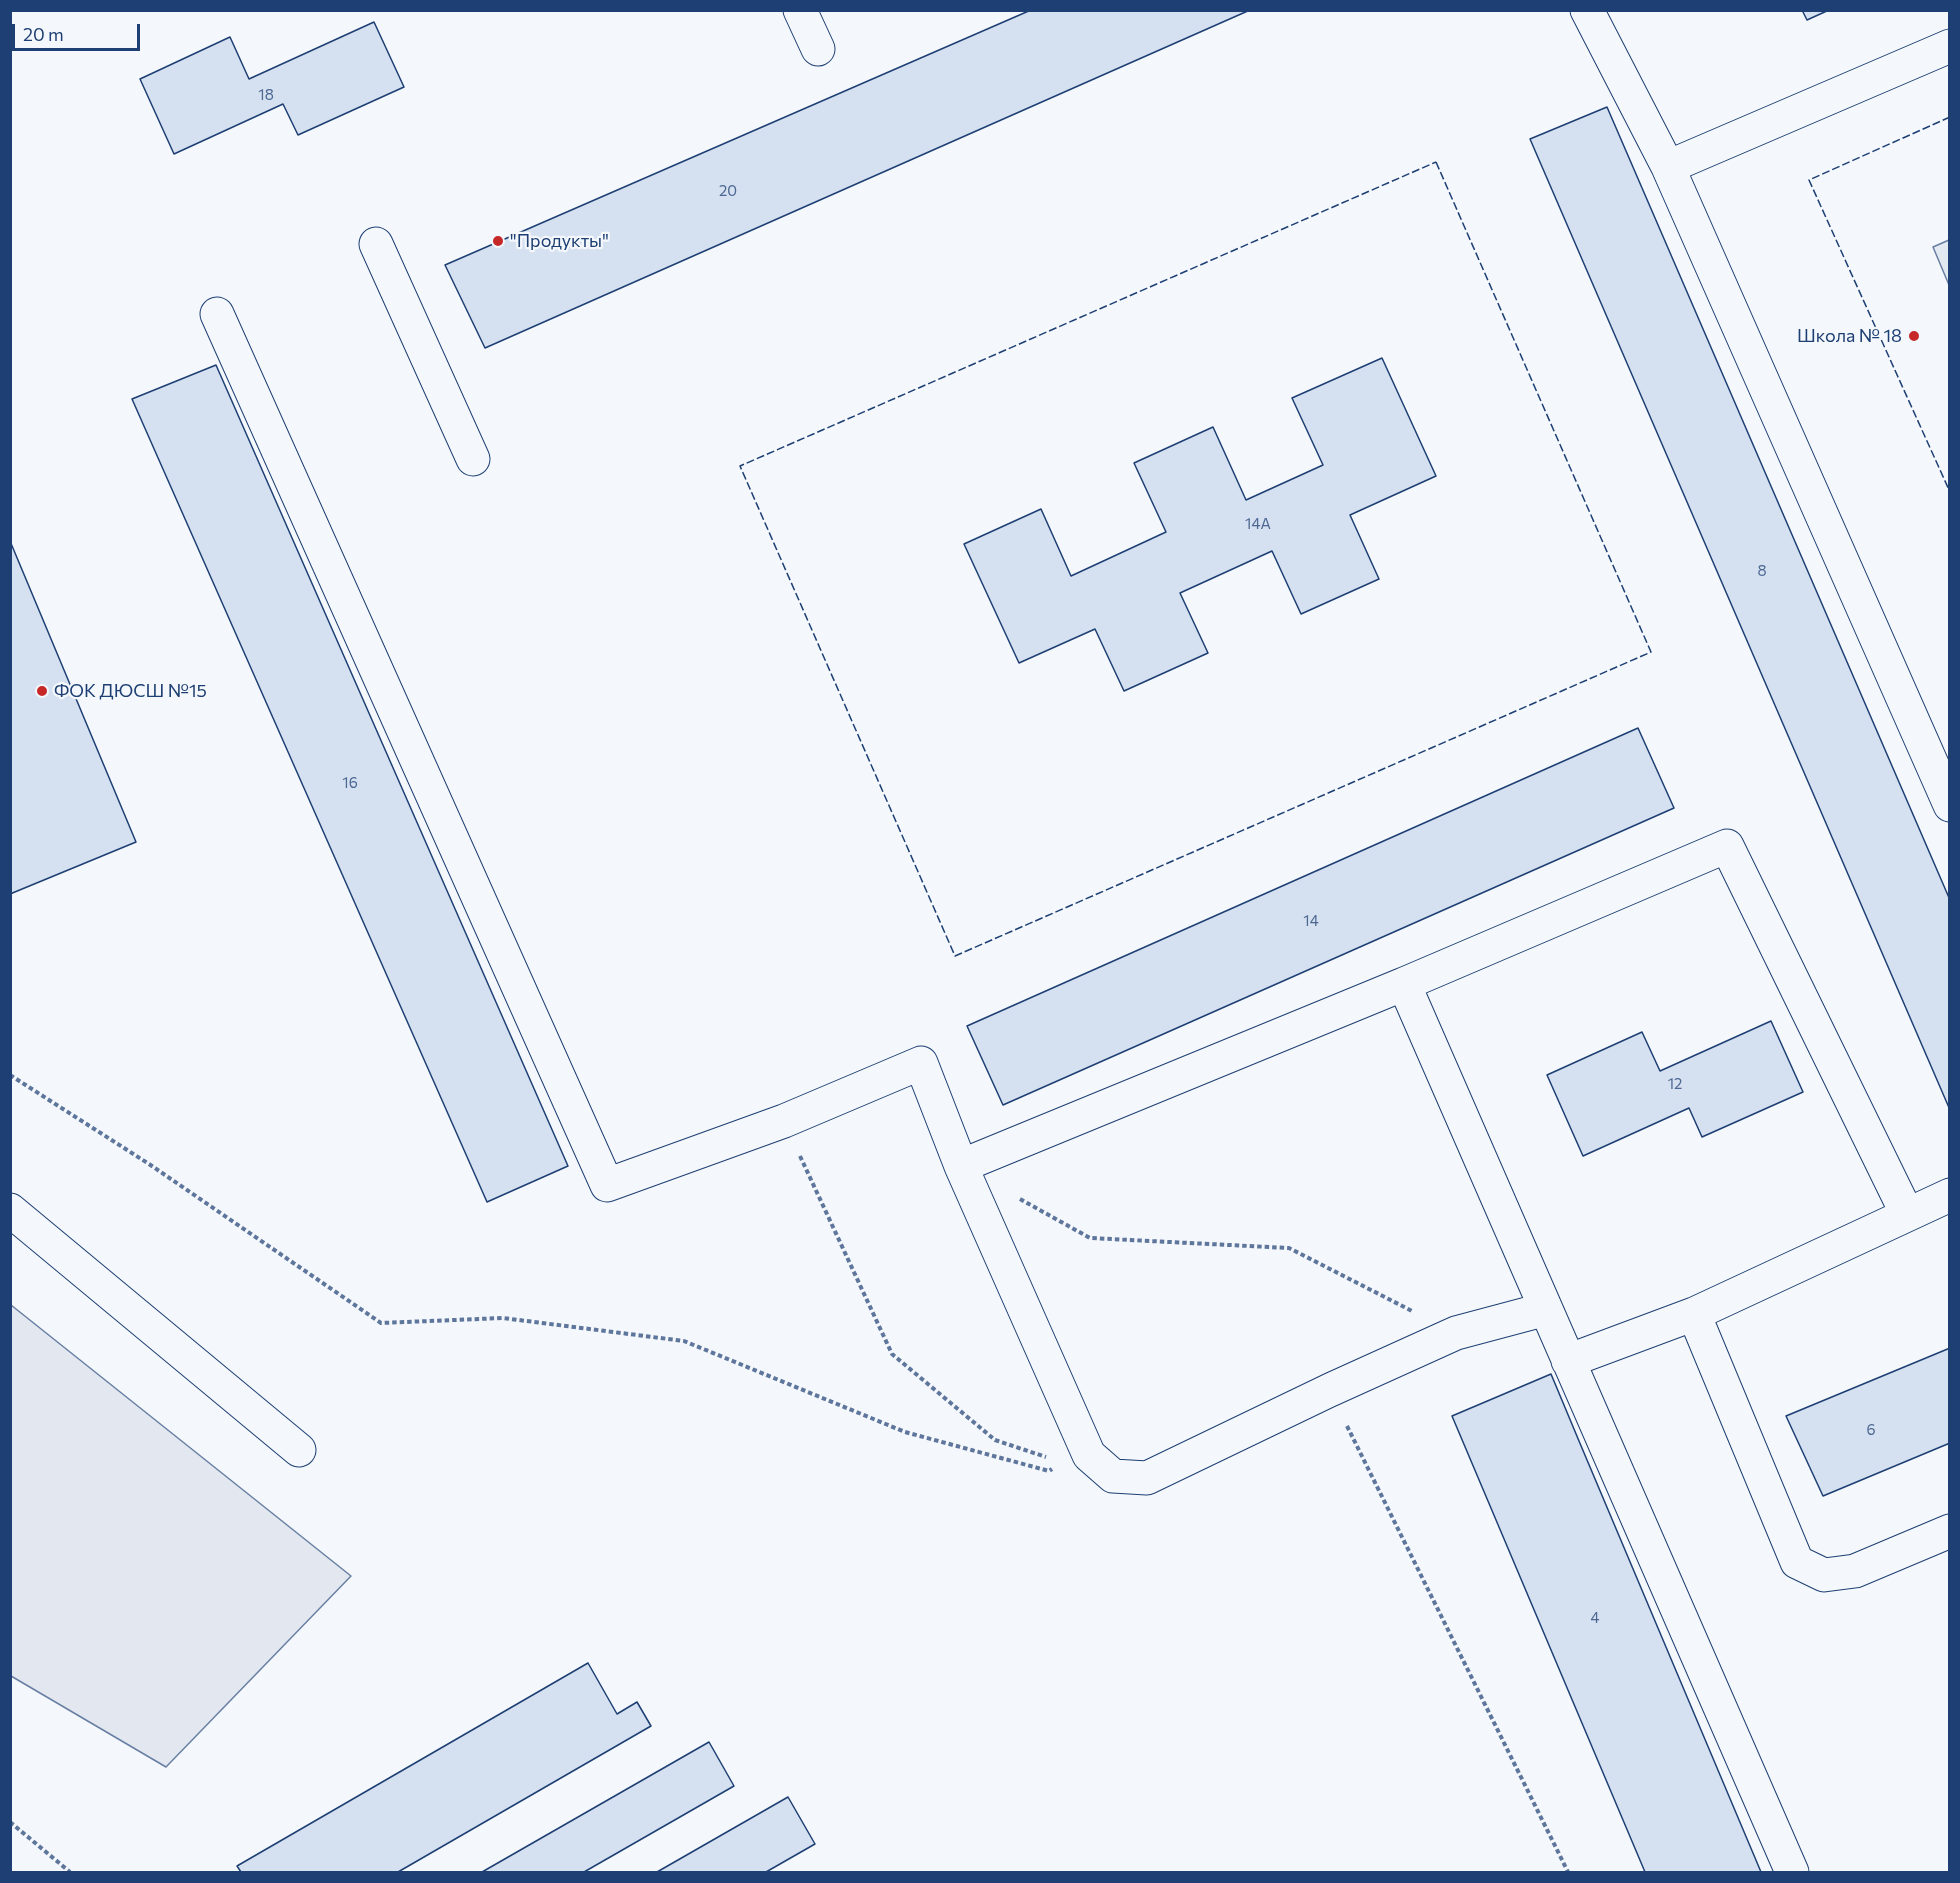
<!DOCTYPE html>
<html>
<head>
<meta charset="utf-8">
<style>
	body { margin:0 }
	#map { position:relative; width:1960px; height:1883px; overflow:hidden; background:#f4f7fb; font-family:Commissioner,sans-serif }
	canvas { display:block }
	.frame { position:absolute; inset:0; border:12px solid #1d3f73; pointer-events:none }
	.scale { position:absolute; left:12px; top:24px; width:128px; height:27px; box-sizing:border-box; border:3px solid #1d3f73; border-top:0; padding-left:8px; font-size:18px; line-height:21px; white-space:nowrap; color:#1d3f73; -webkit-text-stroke:4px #f4f7fb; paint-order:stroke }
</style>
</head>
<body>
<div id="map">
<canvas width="1960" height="1883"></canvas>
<div class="frame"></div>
<div class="scale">20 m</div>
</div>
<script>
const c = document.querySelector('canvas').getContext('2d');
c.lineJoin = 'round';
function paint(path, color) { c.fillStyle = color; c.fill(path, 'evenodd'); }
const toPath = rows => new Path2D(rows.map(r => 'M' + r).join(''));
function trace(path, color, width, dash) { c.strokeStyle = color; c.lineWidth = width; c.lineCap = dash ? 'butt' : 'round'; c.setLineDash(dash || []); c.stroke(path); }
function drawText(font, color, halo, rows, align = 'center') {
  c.font = font + ' Commissioner,sans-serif'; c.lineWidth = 4.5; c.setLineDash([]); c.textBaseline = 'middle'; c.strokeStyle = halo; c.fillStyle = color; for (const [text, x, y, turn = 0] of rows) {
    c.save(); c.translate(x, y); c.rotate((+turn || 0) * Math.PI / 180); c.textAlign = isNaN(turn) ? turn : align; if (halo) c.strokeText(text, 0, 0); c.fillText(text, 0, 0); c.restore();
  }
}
const green = toPath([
	[1949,240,1949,285,1933,247,1949,240]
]);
const parking = toPath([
	[11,1305,351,1576,166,1767,11,1676,11,1305]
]);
const building = toPath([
	[1031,10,1250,10,485,348,445,265,1031,10],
	[1802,10,1829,10,1807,20,1802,10],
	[374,22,404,87,298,135,283,104,174,154,140,79,230,37,249,79,374,22],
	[1607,107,1950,900,1950,1110,1530,139,1607,107],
	[1382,358,1436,476,1350,515,1379,579,1301,614,1272,551,1180,593,1208,653,1124,691,1095,629,1019,663,964,544,1041,509,1071,576,1166,532,1134,463,1213,427,1246,500,1323,465,1292,398,1382,358],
	[216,365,568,1166,487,1202,132,399,216,365],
	[10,541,136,842,10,894,10,541],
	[1638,728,1674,808,1003,1105,967,1026,1638,728],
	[1771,1021,1803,1092,1702,1137,1689,1108,1583,1156,1547,1075,1642,1032,1660,1071,1771,1021],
	[1950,1348,1950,1443,1823,1496,1786,1416,1950,1348],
	[1551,1374,1579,1441,1761,1872,1645,1872,1452,1416,1551,1374],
	[588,1663,617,1714,637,1702,651,1726,398,1872,241,1872,237,1866,588,1663],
	[709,1742,734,1786,584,1872,482,1872,709,1742],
	[788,1797,815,1844,766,1872,657,1872,788,1797]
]);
const path = toPath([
	[10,1075,149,1164,381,1323,503,1318,684,1341,905,1432,1049,1471,1052,1469],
	[800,1156,892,1354,995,1440,1046,1457],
	[1020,1199,1090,1238,1289,1248,1412,1311],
	[1347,1426,1568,1872],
	[10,1822,70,1872]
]);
const minor = toPath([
	[800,10,818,49],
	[1587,10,1668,167],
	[1950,46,1668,167,1950,805],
	[376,244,473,459],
	[217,314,607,1185,784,1121,921,1063,961,1166,1404,984,1792,1872],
	[1404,984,1727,846,1907,1214],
	[961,1166,1089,1455,1113,1476,1147,1478,1330,1390,1456,1333,1546,1309],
	[10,1210,299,1450],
	[1694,1314,1950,1195],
	[1568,1361,1694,1314,1797,1562,1824,1575,1855,1571,1950,1531]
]);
const fence = toPath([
	[1950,117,1809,180,1950,492],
	[1436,162,1651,652,955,956,740,466,1436,162]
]);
const markers = [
	[498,241,6,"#c62828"],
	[1914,336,6,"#c62828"],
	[42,691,6,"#c62828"]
];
const numberNames = [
	["18",266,95],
	["20",728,191],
	["14А",1258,524],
	["8",1762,571],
	["16",350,783],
	["14",1311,921],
	["12",1675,1084],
	["6",1871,1430],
	["4",1595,1618]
];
const poiNames = [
	["\"Продукты\"",510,241],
	["Школа № 18",1902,336,"right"],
	["ФОК ДЮСШ №15",54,691]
];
paint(green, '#e3e9f0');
trace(green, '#687fa3', 1.5);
paint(parking, '#e3e8f0');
trace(parking, '#687fa3', 1.5);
paint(building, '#d5e0f0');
trace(building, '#1d3f73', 1.5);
trace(minor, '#1d3f73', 35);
trace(path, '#5e769c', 4, [4.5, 3]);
trace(minor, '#f4f7fb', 33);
trace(fence, '#1d3f73', 1.5, [8, 3]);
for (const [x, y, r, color] of markers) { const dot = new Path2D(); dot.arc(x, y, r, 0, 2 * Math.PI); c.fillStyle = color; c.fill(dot); trace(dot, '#f4f7fb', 2); }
drawText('15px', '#4b6792', null, numberNames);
drawText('18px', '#1d3f73', '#f4f7fb', poiNames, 'left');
</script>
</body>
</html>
